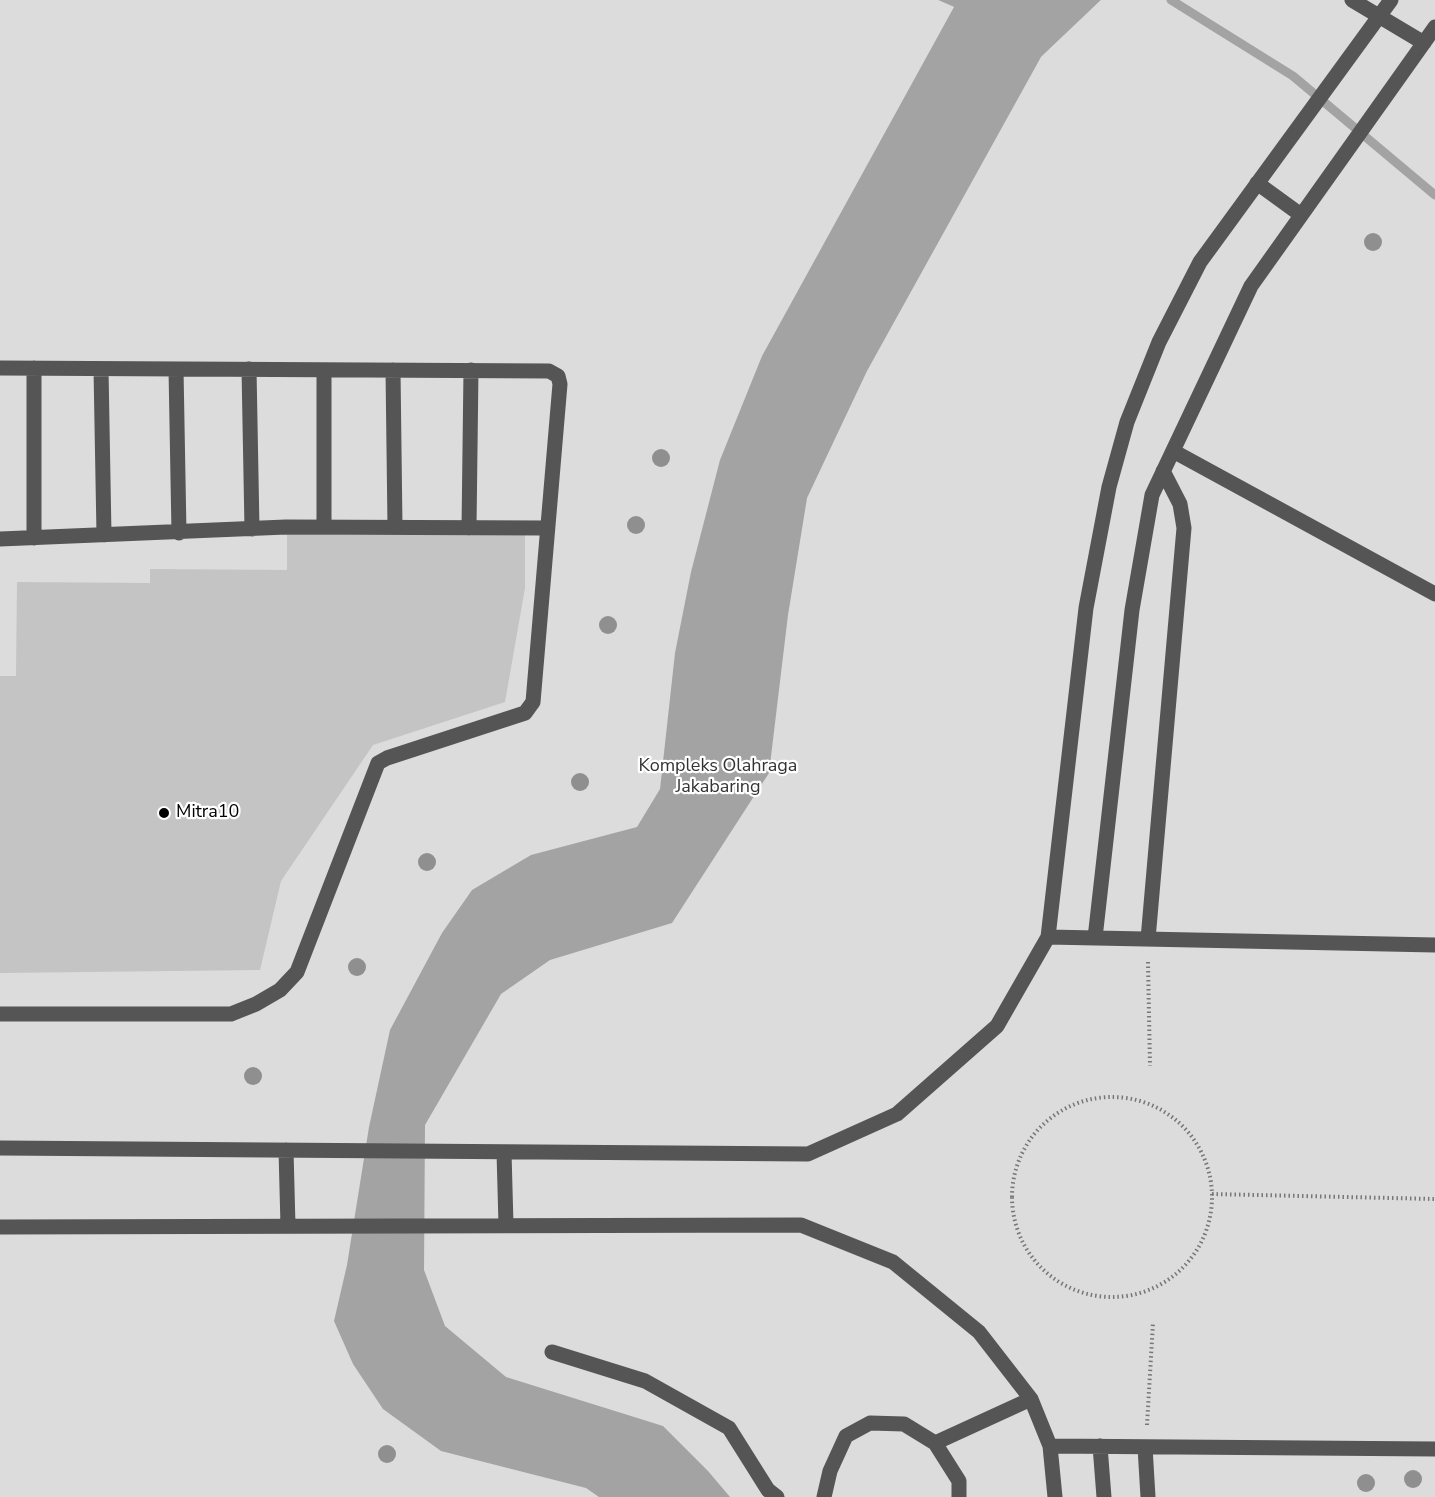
<!DOCTYPE html>
<html>
<head>
<meta charset="utf-8">
<style>
	body { margin:0 }
	canvas { display:block; background:#fff }
</style>
</head>
<body>
<canvas width="1435" height="1497"></canvas>
<script>
const c = document.querySelector('canvas').getContext('2d');
c.lineJoin = 'round';
function paint(path, color) { c.fillStyle = color; c.fill(path, 'evenodd'); }
const toPath = rows => new Path2D(rows.map(r => 'M' + r).join(''));
function trace(path, color, width, dash) { c.strokeStyle = color; c.lineWidth = width; c.lineCap = dash ? 'butt' : 'round'; c.setLineDash(dash || []); c.stroke(path); }
function drawText(font, color, halo, rows, align = 'center') {
  c.font = font + ' "Nunito Sans",sans-serif'; c.lineWidth = 4.5; c.setLineDash([]); c.textBaseline = 'middle'; c.strokeStyle = halo; c.fillStyle = color; for (const [text, x, y, turn = 0] of rows) {
    c.save(); c.translate(x, y); c.rotate((+turn || 0) * Math.PI / 180); c.textAlign = isNaN(turn) ? turn : align; if (halo) c.strokeText(text, 0, 0); c.fillText(text, 0, 0); c.restore();
  }
}
const green = toPath([
	[0,0,938,0,954,7,1041,57,1101,0,1435,0,1435,1497,0,1497]
]);
const water = toPath([
	[938,0,1101,0,1041,57,867,371,807,498,788,615,769,773,672,923,550,960,501,994,425,1125,424,1270,445,1326,506,1377,663,1426,708,1471,730,1497,599,1497,586,1488,441,1451,383,1409,353,1364,334,1321,347,1265,369,1127,390,1030,442,933,472,890,531,855,637,827,660,789,675,653,691,572,720,460,762,356,954,7]
]);
const stream = toPath([
	[1171,0,1293,76,1435,195]
]);
const building = toPath([
	[287,535,525,535,525,588,505,702,373,745,281,881,260,970,0,973,0,676,16,676,17,582,150,583,150,569,287,570]
]);
const path = toPath([
	[1148,962,1150,1066],
	'1012 1197a100 100 0 1 1 200 0a100 100 0 1 1-200 0Z',
	[1212,1194,1435,1199],
	[1147,1425,1153,1323]
]);
const minor = toPath([
	[1352,0,1424,43],
	[1257,183,1301,215],
	[0,368,549,371,558,376,560,384,533,702,525,713,387,758,378,763,297,972,280,990,256,1004,231,1014,0,1014],
	[34,368,34,538],
	[101,369,104,535],
	[176,369,179,533],
	[249,369,252,529],
	[393,370,395,527],
	[1173,451,1435,594],
	[324,527,324,370],
	[469,528,471,370],
	[0,539,286,527,546,528],
	[1048,937,1435,945],
	[1095,938,1132,610,1152,495,1251,286,1435,27],
	[1148,939,1184,528,1180,504,1163,471],
	[0,1148,808,1154,897,1114,997,1026,1048,937,1086,608,1109,487,1127,422,1159,342,1200,262,1391,0],
	[286,1150,288,1226],
	[504,1152,506,1225],
	[0,1227,801,1225,893,1262,979,1332,1031,1399,1050,1446,1055,1497],
	[552,1352,645,1381,729,1428,768,1490,777,1497],
	[935,1443,1031,1399],
	[1050,1446,1435,1449],
	[1100,1446,1104,1497],
	[1145,1447,1148,1497],
	[824,1497,830,1471,846,1436,870,1423,904,1424,935,1443,959,1481,959,1497]
]);
const trees = [
	[1373,242],
	[661,458],
	[636,525],
	[608,625],
	[580,782],
	[427,862],
	[357,967],
	[253,1076],
	[387,1454],
	[1413,1479],
	[1366,1483]
];
const markers = [
	[164,813,6,"#000"]
];
const parkNames = [
	["Kompleks Olahraga",718,767],
	["Jakabaring",718,788]
];
const poiNames = [
	["Mitra10",176,813]
];
paint(green, '#dcdcdc');
paint(water, '#a3a3a3');
trace(stream, '#a3a3a3', 9);
paint(building, '#c4c4c4');
trace(path, '#777', 4, [1.5, 3]);
trace(minor, '#555', 15);
c.fillStyle = '#8f8f8f';
for (const [x, y] of trees) { c.beginPath(); c.arc(x, y, 9, 0, 2 * Math.PI); c.fill(); }
for (const [x, y, r, color] of markers) { const dot = new Path2D(); dot.arc(x, y, r, 0, 2 * Math.PI); c.fillStyle = color; c.fill(dot); trace(dot, '#fff', 2); }
drawText('18px', '#333', '#fff', parkNames);
drawText('18px', '#000', '#fff', poiNames, 'left');
</script>
</body>
</html>
